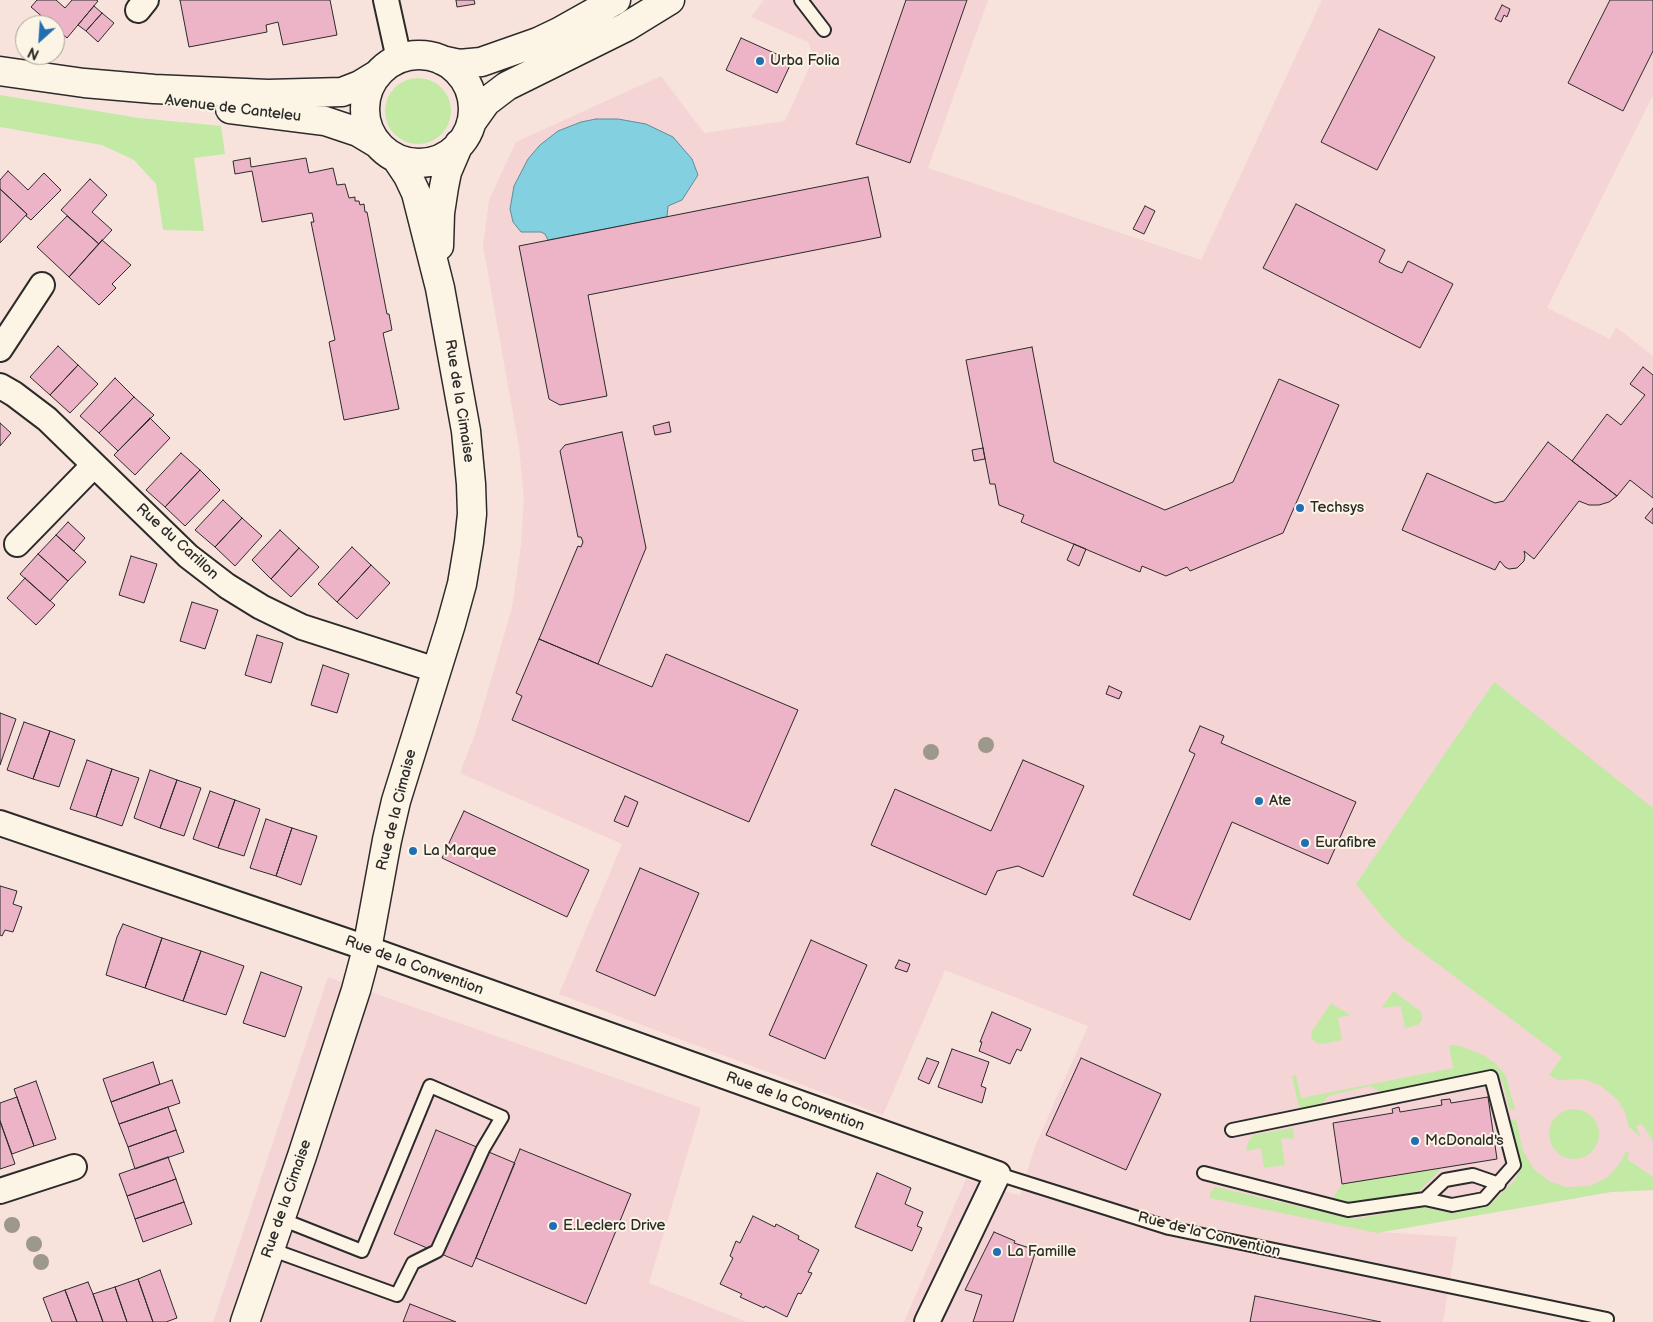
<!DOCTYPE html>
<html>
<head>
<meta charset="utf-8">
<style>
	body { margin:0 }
	#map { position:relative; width:1653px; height:1322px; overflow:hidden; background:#f8e2dc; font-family:"Balsamiq Sans",sans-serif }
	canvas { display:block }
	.north { position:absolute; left:15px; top:15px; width:50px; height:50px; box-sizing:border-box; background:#fcf5e5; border:1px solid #a8a49b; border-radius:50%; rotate:206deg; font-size:14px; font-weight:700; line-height:20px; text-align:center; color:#2b2b2b }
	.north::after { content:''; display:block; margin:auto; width:18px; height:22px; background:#1f6fb2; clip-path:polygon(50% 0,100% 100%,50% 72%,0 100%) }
</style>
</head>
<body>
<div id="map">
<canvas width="1653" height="1322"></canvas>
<div class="north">N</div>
</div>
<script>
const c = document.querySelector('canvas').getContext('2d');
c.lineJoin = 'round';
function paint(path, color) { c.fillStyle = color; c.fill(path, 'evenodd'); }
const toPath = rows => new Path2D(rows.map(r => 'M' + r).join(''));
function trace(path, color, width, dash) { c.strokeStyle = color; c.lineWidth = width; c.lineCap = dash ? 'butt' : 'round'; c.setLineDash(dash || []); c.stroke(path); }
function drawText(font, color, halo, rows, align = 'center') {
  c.font = font + ' "Balsamiq Sans",sans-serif'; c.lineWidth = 4; c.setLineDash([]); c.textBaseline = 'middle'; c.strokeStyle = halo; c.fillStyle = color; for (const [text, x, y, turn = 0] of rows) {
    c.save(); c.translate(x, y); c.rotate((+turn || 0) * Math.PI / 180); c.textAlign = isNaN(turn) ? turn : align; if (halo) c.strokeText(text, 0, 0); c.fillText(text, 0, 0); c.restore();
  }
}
const built = toPath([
	[764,0,988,0,928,168,1201,260,1322,0,1653,0,1653,95,1547,308,1610,339,1616,327,1653,356,1653,1190,1611,1192,1380,1232,1457,1237,1443,1322,904,1322,966,1179,1020,1196,1034,1149,1088,1026,945,970,883,1115,559,994,622,844,460,773,476,731,512,608,521,545,524,500,519,447,483,246,489,200,516,142,661,76,704,133,785,121,814,57,808,42,751,17],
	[328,977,701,1108,649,1283,747,1322,213,1322]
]);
const green = toPath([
	'385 111a33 33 0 1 1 66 0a33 33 0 1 1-66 0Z',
	[0,95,139,118,221,126,225,154,194,158,204,231,163,230,156,184,134,160,102,145,0,127],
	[1494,682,1653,808,1653,1141,1642,1124,1636,1126,1641,1137,1629,1127,1625,1112,1617,1099,1601,1086,1584,1079,1558,1080,1549,1075,1562,1057,1403,938,1384,919,1356,884],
	[1393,991,1420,1011,1422,1014,1422,1020,1418,1025,1405,1028,1401,1006,1382,1008],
	[1331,1003,1350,1015,1338,1018,1342,1040,1322,1044,1317,1043,1313,1040,1311,1036,1312,1031],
	[1449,1045,1460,1046,1485,1056,1496,1064,1506,1076,1515,1110,1509,1109,1503,1083,1498,1075,1487,1072,1476,1072,1441,1084,1385,1095,1370,1086,1328,1096,1318,1110,1300,1112,1292,1076,1296,1075,1301,1098,1453,1068],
	'1549 1134a25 25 0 1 1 50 0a25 25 0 1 1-50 0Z',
	[1516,1119,1523,1151,1534,1169,1549,1181,1566,1187,1590,1186,1608,1177,1620,1163,1626,1151,1629,1153,1627,1159,1653,1177,1653,1190,1611,1192,1377,1233,1210,1198,1210,1193,1215,1187,1354,1219,1421,1207,1452,1213,1489,1206,1515,1180,1519,1172,1520,1165,1511,1120],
	[1293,1128,1294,1139,1281,1138,1285,1165,1264,1168,1261,1148,1246,1151,1249,1140,1253,1135],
	[1442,1168,1418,1192,1347,1204,1332,1199,1342,1184]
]);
const water = toPath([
	[596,119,618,119,646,124,673,137,692,159,698,175,682,200,668,206,667,217,548,240,545,234,541,232,521,232,513,222,510,209,514,186,528,159,540,145,558,131,581,122,596,119]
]);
const building = toPath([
	[37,0,56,0,65,8,72,0,96,0,98,1,67,38,55,28,55,25,52,25,31,7,37,0],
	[180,0,330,0,337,35,283,45,278,22,266,25,267,32,189,47,180,0],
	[456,0,474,0,475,4,457,7,456,0],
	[906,0,967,0,910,163,856,144,906,0],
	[1610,0,1653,0,1653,51,1623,111,1568,83,1610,0],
	[1502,5,1510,9,1507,17,1504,15,1501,22,1495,19,1502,5],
	[94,6,102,13,86,31,78,25,94,6],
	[102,13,114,23,98,42,86,31,102,13],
	[1379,29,1435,57,1377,170,1321,142,1379,29],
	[741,38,792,61,777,93,726,70,741,38],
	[250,158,251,167,306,158,309,173,333,168,337,185,345,184,349,198,355,197,355,201,359,201,360,205,364,204,365,212,367,212,387,314,389,314,392,330,383,333,399,409,344,420,329,342,335,340,311,222,314,222,312,213,262,222,252,171,235,174,233,161,250,158],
	[8,171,28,190,44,173,61,190,31,220,26,216,27,214,0,189,0,180,8,171],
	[868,177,881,237,588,295,607,396,560,405,549,399,519,246,868,177],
	[90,179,107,195,92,212,112,230,99,244,61,210,90,179],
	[0,189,27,214,0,243,0,189],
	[1296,204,1385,250,1379,262,1386,266,1402,273,1408,261,1453,284,1420,348,1263,268,1296,204],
	[1145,206,1155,211,1144,234,1133,229,1145,206],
	[67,216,99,244,69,277,37,247,67,216],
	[102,240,131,265,112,284,116,288,99,305,69,277,102,240],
	[58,346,78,365,50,395,30,377,58,346],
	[1032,347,1054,462,1165,510,1233,482,1279,379,1339,405,1283,533,1190,571,1187,567,1166,576,1142,566,1140,572,1021,522,1024,515,999,505,995,484,990,484,966,360,1032,347],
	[78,365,98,384,70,413,50,395,78,365],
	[1643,367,1653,375,1653,498,1630,480,1617,496,1572,461,1607,414,1621,425,1645,395,1630,384,1643,367],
	[115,378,134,397,99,433,80,416,115,378],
	[134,397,154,415,118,451,99,433,134,397],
	[150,418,170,438,135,475,114,455,150,418],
	[669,422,671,432,655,435,653,426,669,422],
	[0,423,11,433,0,446,0,423],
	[622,432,646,548,598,664,539,639,578,546,581,547,583,542,581,537,578,537,560,451,565,445,622,432],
	[1548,442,1617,496,1609,502,1599,505,1589,505,1579,501,1534,559,1524,551,1525,556,1524,561,1517,568,1509,569,1505,567,1500,561,1495,570,1402,530,1427,473,1495,503,1504,501,1548,442],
	[983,448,985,459,974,461,972,450,983,448],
	[181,453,200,470,165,507,146,490,181,453],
	[200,470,220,490,185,526,165,507,200,470],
	[223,500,242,518,215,547,195,530,223,500],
	[1653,508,1653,524,1645,518,1653,508],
	[242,518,262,536,235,566,215,547,242,518],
	[68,522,85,538,74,551,56,535,68,522],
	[280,530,299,548,271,579,252,560,280,530],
	[56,535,86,562,68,581,38,554,56,535],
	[1074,544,1086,549,1079,566,1067,560,1074,544],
	[352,547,371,565,337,602,318,584,352,547],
	[299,548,319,567,291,597,271,579,299,548],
	[38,554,68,581,50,601,20,574,38,554],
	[131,556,157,564,144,603,119,595,131,556],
	[371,565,390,583,357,619,337,602,371,565],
	[25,578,55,605,36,625,7,598,25,578],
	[192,602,218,610,205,649,180,641,192,602],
	[257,635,283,643,271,683,245,675,257,635],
	[539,639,652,687,666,654,798,710,749,822,512,720,522,696,516,693,539,639],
	[323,665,349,674,337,713,311,705,323,665],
	[1109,686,1122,692,1119,699,1106,694,1109,686],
	[0,713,16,719,0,765,0,713],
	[24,722,50,731,33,779,7,770,24,722],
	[1200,726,1224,736,1221,743,1356,802,1328,864,1232,822,1190,920,1133,895,1195,754,1189,751,1200,726],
	[50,731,75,740,59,787,33,779,50,731],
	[87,760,112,769,96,817,70,809,87,760],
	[1023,760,1084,786,1043,877,1018,866,997,871,986,895,871,845,895,789,991,831,1023,760],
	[112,769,139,778,122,826,96,817,112,769],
	[150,770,177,780,160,828,134,818,150,770],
	[177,780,201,788,184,836,160,828,177,780],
	[210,791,235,800,218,848,193,839,210,791],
	[625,796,638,802,628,827,614,821,625,796],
	[235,800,260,809,244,856,218,848,235,800],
	[464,811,589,870,567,917,442,858,464,811],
	[266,819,292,828,276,876,250,868,266,819],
	[292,828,317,836,301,885,276,876,292,828],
	[640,868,699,893,655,996,596,971,640,868],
	[0,886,17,891,13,904,22,907,13,932,5,930,2,936,0,935,0,886],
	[123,924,162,938,145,988,106,975,117,937,123,924],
	[162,938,201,951,183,1001,145,988,162,938],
	[811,940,867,965,825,1059,769,1035,811,940],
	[201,951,244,966,226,1015,183,1001,201,951],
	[899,960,910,964,907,972,895,968,899,960],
	[261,972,302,987,285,1037,243,1023,261,972],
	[992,1012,1031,1029,1021,1051,1017,1049,1010,1064,979,1051,982,1042,980,1042,992,1012],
	[952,1049,989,1062,981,1086,986,1088,982,1103,938,1087,952,1049],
	[927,1058,939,1062,929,1084,918,1079,927,1058],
	[1081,1058,1161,1094,1126,1170,1046,1135,1081,1058],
	[153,1062,160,1084,111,1102,103,1079,153,1062],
	[172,1080,180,1103,119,1124,111,1102,172,1080],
	[36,1081,56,1139,34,1146,14,1089,36,1081],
	[17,1097,34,1146,12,1154,0,1121,0,1103,17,1097],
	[1488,1097,1497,1159,1342,1184,1333,1123,1393,1113,1392,1109,1399,1107,1400,1112,1442,1105,1441,1100,1450,1099,1451,1103,1488,1097],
	[168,1107,176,1130,128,1147,119,1124,168,1107],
	[0,1121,15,1164,0,1169,0,1121],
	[176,1130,184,1152,135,1169,128,1147,176,1130],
	[436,1130,515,1163,472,1267,394,1234,436,1130],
	[520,1149,631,1194,586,1304,476,1258,520,1149],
	[168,1157,176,1179,127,1196,119,1174,168,1157],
	[877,1173,911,1188,905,1204,923,1212,917,1226,922,1228,912,1251,855,1227,877,1173],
	[176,1179,184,1202,135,1219,127,1196,176,1179],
	[184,1202,192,1224,143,1242,135,1219,184,1202],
	[753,1216,775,1227,776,1224,799,1236,798,1239,819,1250,808,1272,812,1273,801,1294,798,1293,787,1317,765,1306,764,1308,740,1297,742,1294,720,1284,733,1258,730,1256,736,1241,740,1243,753,1216],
	[994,1232,1015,1241,1014,1243,1036,1250,1013,1322,973,1322,982,1295,965,1290,994,1232],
	[160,1270,177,1318,166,1322,153,1322,138,1279,160,1270],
	[138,1279,153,1322,127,1322,115,1287,138,1279],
	[88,1282,93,1294,103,1322,77,1322,65,1290,88,1282],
	[115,1287,127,1322,103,1322,93,1294,115,1287],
	[65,1290,77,1322,52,1322,43,1298,65,1290],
	[1255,1296,1381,1322,1250,1322,1255,1296],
	[410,1304,456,1322,403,1322,410,1304]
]);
const service = toPath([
	[801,0,824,30],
	[1204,1173,1348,1210,1425,1199,1452,1205,1484,1199,1514,1165,1491,1077,1232,1130],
	[998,1174,1169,1228,1607,1319],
	[1425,1199,1445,1180,1473,1175,1499,1184],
	[270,1249,397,1295,413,1263,437,1251,483,1149,502,1117,430,1086,362,1251,281,1219]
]);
const minor = toPath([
	[386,0,399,59],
	[138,10,146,0],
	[0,349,42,285],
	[0,386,14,394,47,419,188,556,227,586,261,607,302,627,436,670],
	[17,544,94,465],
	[0,823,352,943,998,1174,927,1322],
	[0,1191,74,1167]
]);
const tertiary = toPath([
	'365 109a54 54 0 1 1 108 0a54 54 0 1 1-108 0Z',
	[441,60,459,64,481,62,538,42,559,32,616,0],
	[0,71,84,83,154,89,268,94,342,92,360,85,378,74],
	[230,109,325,121,358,132,378,144],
	[471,123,486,102,507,86,626,27,670,0],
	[439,246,440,213,444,187,447,172,459,144],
	[245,1322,302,1156,356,990,367,949,387,840,396,801,451,624,462,584,469,542,472,514,471,484,466,431,440,288,416,193,408,176,396,158]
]);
const trees = [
	[986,745],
	[931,752],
	[12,1225],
	[34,1244],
	[41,1262]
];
const markers = [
	[760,61,5,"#1f6fb2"],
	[1300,508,5,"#1f6fb2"],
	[1259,801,5,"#1f6fb2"],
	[1305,843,5,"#1f6fb2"],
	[413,851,5,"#1f6fb2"],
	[1415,1141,5,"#1f6fb2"],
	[553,1226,5,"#1f6fb2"],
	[997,1252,5,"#1f6fb2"]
];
const poiNames = [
	["Urba Folia",770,61],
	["Techsys",1310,508],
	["Ate",1269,801],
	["Eurafibre",1315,843],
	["La Marque",423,851],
	["McDonald's",1425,1141],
	["E.Leclerc Drive",563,1226],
	["La Famille",1007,1252]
];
const streetNames = [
	["Avenue de Canteleu",233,109,7],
	["Rue de la Cimaise",459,401,81],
	["Rue du Carillon",177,542,42],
	["Rue de la Cimaise",397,810,-76],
	["Rue de la Convention",414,966,20],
	["Rue de la Convention",795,1102,20],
	["Rue de la Cimaise",287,1199,-71],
	["Rue de la Convention",1209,1235,14]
];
paint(built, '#f5d4d6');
paint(green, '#c2eaa5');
paint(water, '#82d0e0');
trace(water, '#5f8e98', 1);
paint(building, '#edb4c7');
trace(building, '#2b2b2b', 1);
trace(service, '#2b2b2b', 16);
trace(minor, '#2b2b2b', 28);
trace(tertiary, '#2b2b2b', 31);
trace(service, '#fcf5e5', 12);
trace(minor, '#fcf5e5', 24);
trace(tertiary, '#fcf5e5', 28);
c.fillStyle = '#9c988c';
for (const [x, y] of trees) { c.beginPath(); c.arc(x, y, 8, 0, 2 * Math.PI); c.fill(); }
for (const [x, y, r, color] of markers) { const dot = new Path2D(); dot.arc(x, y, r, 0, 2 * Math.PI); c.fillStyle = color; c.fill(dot); trace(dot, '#fcf5e5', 2); }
drawText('15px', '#2b2b2b', '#fcf5e5', poiNames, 'left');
drawText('15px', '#2b2b2b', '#fcf5e5', streetNames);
</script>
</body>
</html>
